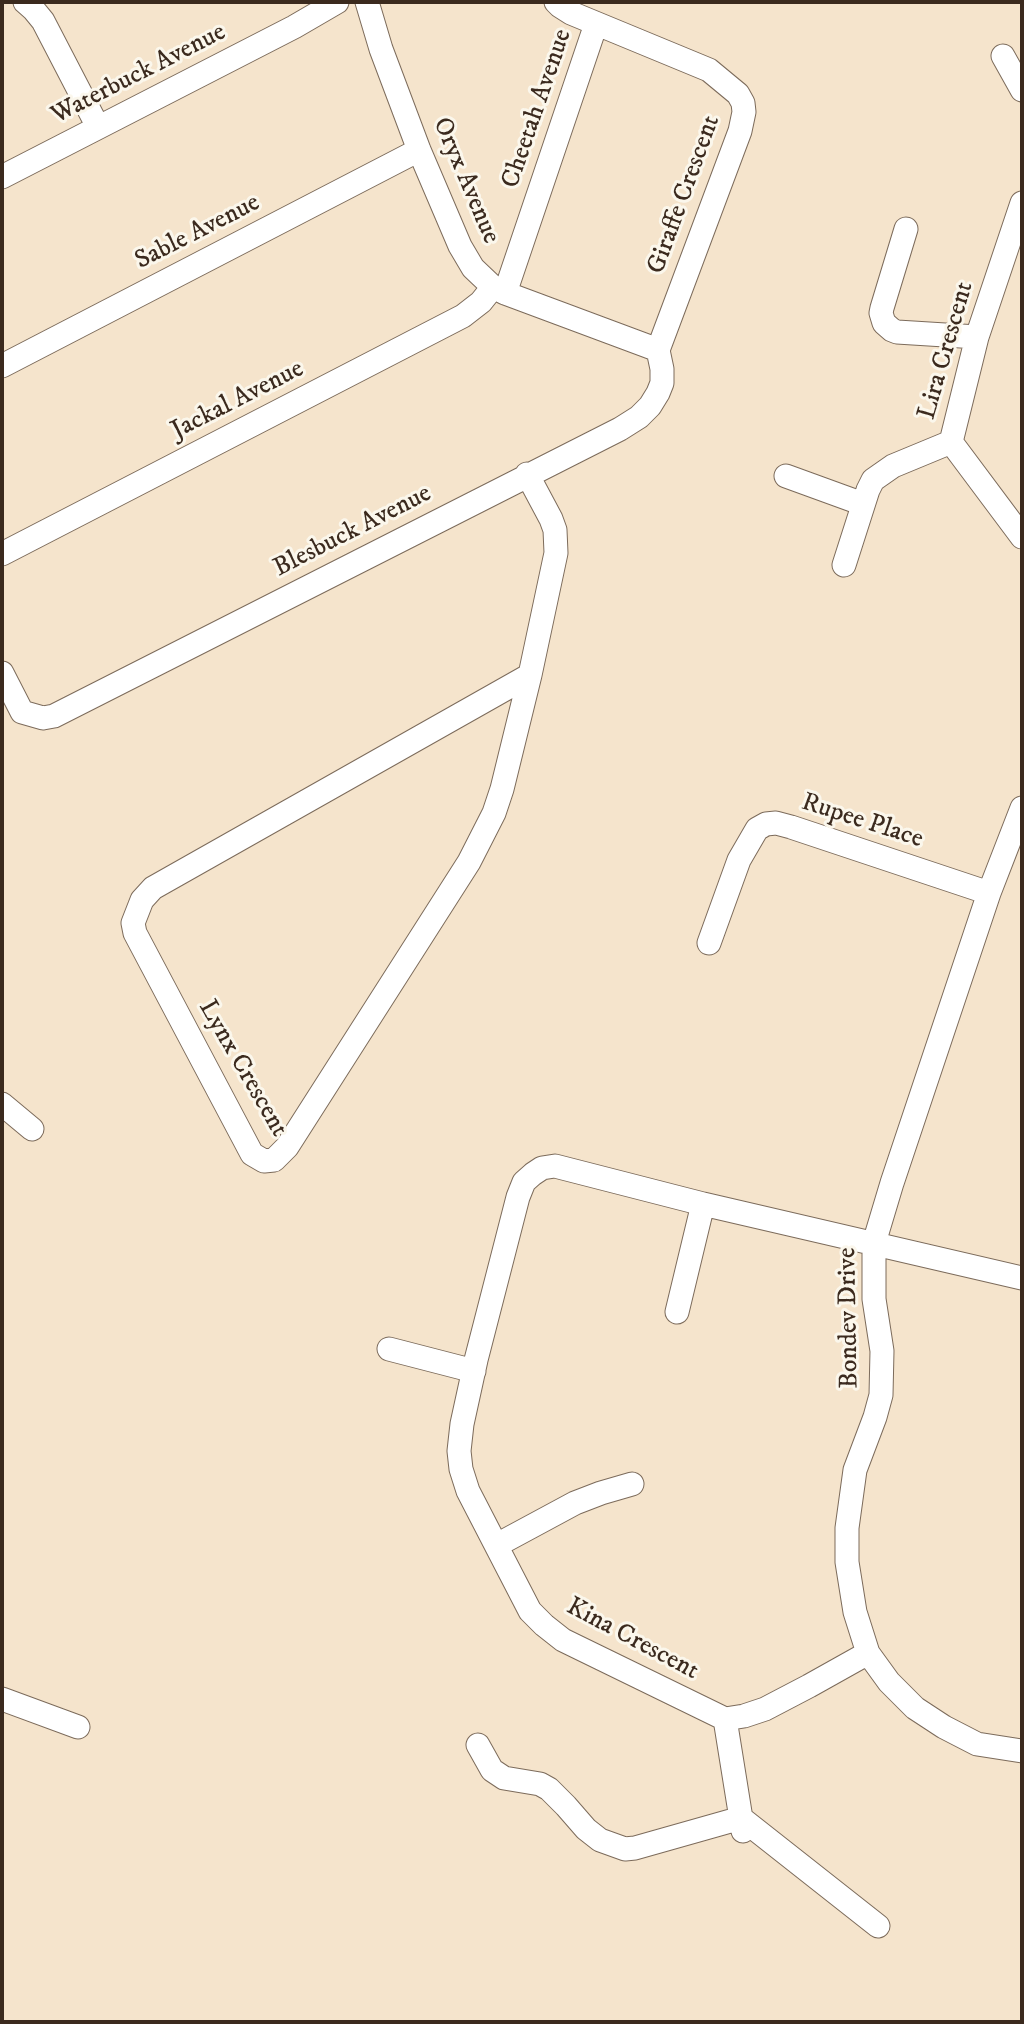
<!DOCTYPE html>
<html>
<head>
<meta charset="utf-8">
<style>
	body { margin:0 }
	#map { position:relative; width:1024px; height:2024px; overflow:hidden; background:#f5e4cc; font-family:"IM FELL DW Pica",serif }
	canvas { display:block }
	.frame { position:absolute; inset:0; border:4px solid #3b2a1e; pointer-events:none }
</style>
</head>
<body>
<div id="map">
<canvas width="1024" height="2024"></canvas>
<div class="frame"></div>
</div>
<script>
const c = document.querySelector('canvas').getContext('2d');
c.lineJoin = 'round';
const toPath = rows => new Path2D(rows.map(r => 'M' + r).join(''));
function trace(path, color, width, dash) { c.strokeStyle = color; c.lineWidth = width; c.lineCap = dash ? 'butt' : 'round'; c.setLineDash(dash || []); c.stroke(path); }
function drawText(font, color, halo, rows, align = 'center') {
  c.font = font + ' "IM FELL DW Pica",serif'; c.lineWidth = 6; c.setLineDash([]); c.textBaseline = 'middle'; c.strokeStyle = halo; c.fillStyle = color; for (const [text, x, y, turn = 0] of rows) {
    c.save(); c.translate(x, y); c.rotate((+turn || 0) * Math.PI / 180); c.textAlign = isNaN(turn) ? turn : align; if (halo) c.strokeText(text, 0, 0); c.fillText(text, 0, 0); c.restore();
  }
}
const minor = toPath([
	[25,2,34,10,43,21,98,127],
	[367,2,381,49,419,150,460,246,473,268,493,287,505,293,658,350],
	[556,2,560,6,571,13,709,70,738,94,743,103,744,112,740,131,658,350],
	[1003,56,1022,90],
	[2,177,294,27,337,2],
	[906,229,882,308,881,313,884,323,892,330,897,332,977,337],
	[505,293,596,24],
	[2,366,419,150],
	[951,442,977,337,1022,203],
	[951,442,1022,537],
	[527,474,551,519,555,530,556,553,530,675,502,789,494,813,469,862,287,1147,274,1160,264,1161,252,1154,135,933,133,923,142,900,153,888,530,675],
	[786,476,863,504],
	[2,554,463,316,481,302,493,287],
	[844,565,868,490,873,480,893,466,951,442],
	[2,673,22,712,43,718,54,716,620,429,639,417,650,406,658,393,662,383,662,369,658,350],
	[1022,808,989,893,892,1183,874,1243,874,1299,882,1351,881,1395,875,1417,855,1470,847,1528,847,1562,855,1612,868,1653,889,1682,915,1708,944,1727,977,1744,1022,1751],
	[709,943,739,860,757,829,766,824,776,823,791,827,989,893],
	[2,1104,32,1129],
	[677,1312,703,1204],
	[389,1349,474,1371],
	[497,1545,575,1503,601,1493,632,1484],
	[868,1653,809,1686,765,1709,744,1716,725,1719,563,1640,544,1625,530,1611,468,1491,461,1469,459,1451,462,1424,476,1360,518,1197,524,1182,533,1174,542,1168,555,1166,703,1204,1022,1278],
	[2,1699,78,1727],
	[725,1719,743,1831],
	[478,1745,492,1770,504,1778,540,1784,549,1789,566,1806,586,1829,600,1840,625,1849,635,1848,741,1818,878,1926]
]);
const streetNames = [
	["Waterbuck Avenue",139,75,-27],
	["Cheetah Avenue",538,109,-71],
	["Oryx Avenue",465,181,67],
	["Giraffe Crescent",685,195,-70],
	["Sable Avenue",198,233,-27],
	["Lira Crescent",947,351,-74],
	["Jackal Avenue",238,401,-27],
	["Blesbuck Avenue",353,532,-27],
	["Rupee Place",862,822,18],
	["Lynx Crescent",242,1069,60],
	["Bondev Drive",850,1318,-91],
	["Kina Crescent",632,1640,28]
];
trace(minor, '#7c6b5b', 25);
trace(minor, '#fff', 23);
drawText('26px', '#3b2a1e', '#fbf7ec', streetNames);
</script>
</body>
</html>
